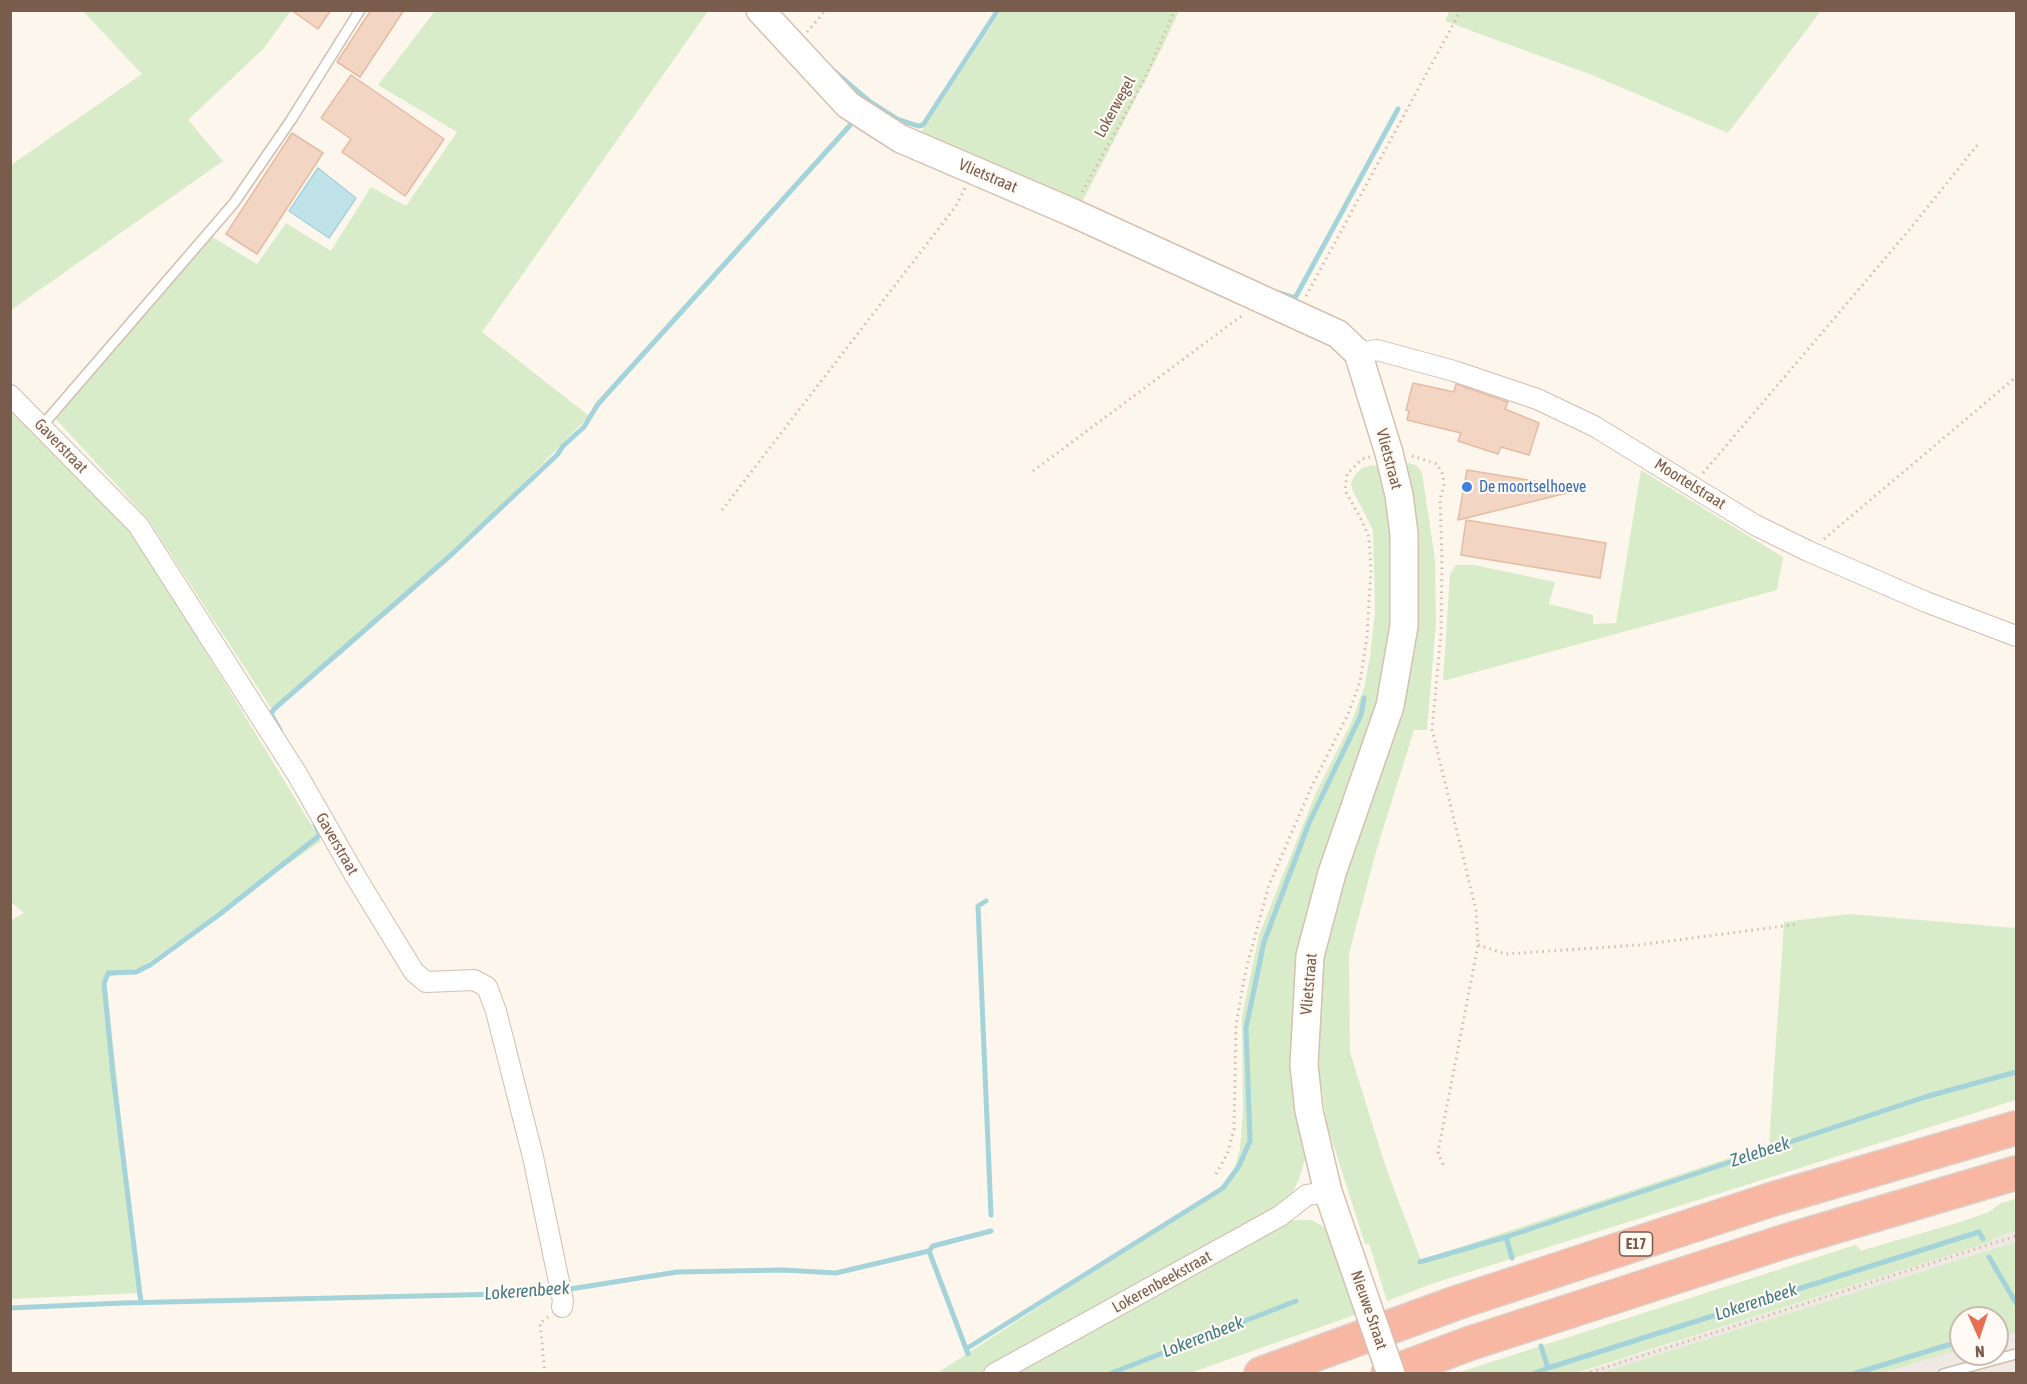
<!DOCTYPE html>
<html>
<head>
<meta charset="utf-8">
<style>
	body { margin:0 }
	#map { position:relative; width:2027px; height:1384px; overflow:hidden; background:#fdf6ec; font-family:"Asap Condensed",sans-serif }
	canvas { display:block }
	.frame { position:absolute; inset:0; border:12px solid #7a5c4d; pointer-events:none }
	.north { position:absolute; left:1949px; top:1306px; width:60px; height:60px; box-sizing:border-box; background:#fffaf3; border:2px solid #cabbb1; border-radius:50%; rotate:177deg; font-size:16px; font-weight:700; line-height:24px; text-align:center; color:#7a5c4d }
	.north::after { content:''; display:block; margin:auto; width:21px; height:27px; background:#e76f51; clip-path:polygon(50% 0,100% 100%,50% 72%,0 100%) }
</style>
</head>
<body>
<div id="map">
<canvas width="2027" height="1384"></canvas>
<div class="frame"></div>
<div class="north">N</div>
</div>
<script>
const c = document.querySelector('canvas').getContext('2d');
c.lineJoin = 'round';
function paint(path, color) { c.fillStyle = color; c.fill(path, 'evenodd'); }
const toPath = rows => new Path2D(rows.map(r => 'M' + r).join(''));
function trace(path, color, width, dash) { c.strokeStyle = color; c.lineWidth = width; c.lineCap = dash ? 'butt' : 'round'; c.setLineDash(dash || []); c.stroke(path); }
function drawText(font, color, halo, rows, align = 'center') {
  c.font = font + ' "Asap Condensed",sans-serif'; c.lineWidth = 4.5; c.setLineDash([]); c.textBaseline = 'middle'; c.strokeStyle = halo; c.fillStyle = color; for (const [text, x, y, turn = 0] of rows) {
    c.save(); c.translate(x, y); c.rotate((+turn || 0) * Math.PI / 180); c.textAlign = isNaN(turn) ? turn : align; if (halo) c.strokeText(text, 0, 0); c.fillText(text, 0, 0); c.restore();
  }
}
const industrial = toPath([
	[2016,1231,2016,1373,1576,1374,1991,1242,1993,1238],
	[1961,1318,1997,1318,1997,1354,1961,1354]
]);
const green = toPath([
	[1450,10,1821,10,1821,11,1728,133,1592,75,1445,21],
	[83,11,291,11,264,48,188,120,223,161,11,310,11,165,142,74],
	[435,11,708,11,482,332,589,416,454,555,271,708,147,518,54,417,204,232,257,264,286,223,331,251,371,187,406,206,457,132,378,85],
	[1001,11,1179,11,1162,48,1081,204,920,134],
	[11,405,129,529,172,596,321,841,140,968,106,978,140,1293,11,1299,10,921,24,913,10,901],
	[1409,463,1417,466,1422,473,1435,559,1436,623,1427,730,1414,730,1375,855,1349,954,1350,1052,1386,1168,1421,1260,1769,1145,1784,922,1849,914,2016,928,2016,1100,1431,1284,1387,1301,1369,1244,1365,1244,1328,1128,1319,1074,1320,1014,1324,954,1333,912,1403,694,1402,471],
	[1373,465,1381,468,1390,514,1395,586,1387,666,1371,728,1322,877,1305,1159,1299,1179,1291,1196,1274,1212,983,1373,936,1374,1209,1196,1232,1177,1240,1149,1243,1112,1242,1016,1259,935,1315,795,1351,723,1364,688,1370,657,1375,612,1373,530,1352,489,1351,483,1355,475,1362,468],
	[1641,470,1783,557,1777,590,1443,681,1450,574,1456,565,1474,565,1555,582,1549,604,1593,615,1593,624,1616,623],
	[2016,1199,2016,1231,1993,1238,1991,1242,1576,1373,1457,1373,1855,1245,1860,1249,1860,1251,1960,1222,1989,1212,2001,1203],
	[1296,1220,1312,1220,1329,1230,1363,1312,1190,1373,1004,1374,1283,1222],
	[2016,1242,2016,1332,1997,1338,1997,1318,1961,1318,1961,1349,1882,1373,1600,1373]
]);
const water = toPath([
	[318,168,356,198,329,238,289,211,318,168]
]);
const stream = toPath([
	[835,72,869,101],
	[865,106,869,101,897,119,918,126,923,125,998,10],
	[1279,293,1295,298,1398,109],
	[280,730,271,714,274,709,451,555,557,455,563,446,584,427,598,404,853,122],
	[986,901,978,906,991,1215],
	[1506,1237,1512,1258],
	[929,1251,933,1246,991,1231],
	[1989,1257,2016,1303],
	[1420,1262,1506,1237,1925,1097,2016,1072],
	[141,1303,113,1075,104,984,108,973,136,972,150,965,220,914,320,835,315,825],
	[10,1308,122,1303,545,1293,677,1272,783,1270,836,1273,929,1251,968,1354],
	[1541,1346,1548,1368,1979,1232,1983,1239],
	[966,1349,1223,1188,1239,1166,1250,1141,1246,1028,1264,942,1309,823,1361,715,1364,698],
	[1109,1374,1296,1301],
	[1532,1374,1548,1368],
	[1853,1374,1961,1341]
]);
const building = toPath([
	[291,10,331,10,318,29,291,10],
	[371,10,404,10,360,77,337,62,371,10],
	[351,75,444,139,405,196,342,152,351,139,321,118,351,75],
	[292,133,323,153,257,254,226,234,292,133],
	[1413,383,1454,392,1456,384,1508,402,1505,409,1539,423,1529,455,1501,447,1498,454,1458,441,1461,433,1407,420,1409,411,1406,410,1413,383],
	[1467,470,1583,489,1458,520,1467,470],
	[1466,520,1606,543,1600,578,1461,555,1466,520]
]);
const path = toPath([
	[807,32,826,10],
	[1082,192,1144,80,1175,10],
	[1306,296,1461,10],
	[1412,456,1437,464,1443,475,1444,486,1440,499,1442,559,1441,633,1432,729,1476,910,1478,945,1438,1152,1444,1167],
	[1033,471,1244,314],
	[1703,473,1910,229,1979,143],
	[722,510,956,206,965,188],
	[1824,539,2016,377],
	[1478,945,1506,954,1639,945,1799,924],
	[1216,1174,1228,1152,1234,1129,1236,1025,1246,969,1269,885,1311,788,1348,714,1360,682,1367,636,1371,569,1369,538,1362,521,1345,490,1347,474,1362,459,1370,457],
	[545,1374,540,1323,548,1317],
	[1585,1374,2016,1236]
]);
const lane = toPath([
	[41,427,234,203,291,120,360,10],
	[1943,1374,2016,1354]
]);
const street = toPath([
	[1358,353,1377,350,1454,371,1537,399,1594,426,1755,525,1808,551,1926,602,2016,636],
	[10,395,138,525,297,774,357,879,414,972,426,982,474,980,487,987,496,1011,533,1157,563,1301,562,1307],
	[994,1374,1280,1216,1307,1195,1328,1192]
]);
const secondary = toPath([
	[760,10,848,105,901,139,1071,212,1338,334,1358,353,1389,453,1399,495,1404,534,1404,626,1390,706,1332,873,1310,956,1304,1065,1309,1111,1328,1192,1347,1247]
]);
const highway = toPath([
	[1261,1374,1456,1303,1773,1199,2016,1128],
	[1388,1374,1471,1343,1786,1241,2016,1173]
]);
const secondaryBridge = toPath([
	[1347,1247,1391,1374]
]);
const markers = [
	[1467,487,6,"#3f7fe0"]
];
const shields = [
	[1636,1244,33]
];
const shieldNames = [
	["E17",1636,1244]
];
const streetNames = [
	["Lokerwegel",1115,107,-61],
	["Vlietstraat",988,176,23],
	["Gaverstraat",61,446,46],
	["Vlietstraat",1389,459,75],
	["Moortelstraat",1690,484,32],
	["Gaverstraat",337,844,60],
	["Vlietstraat",1309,984,-85],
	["Lokerenbeekstraat",1162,1282,-29],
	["Nieuwe Straat",1369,1310,71]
];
const shopNames = [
	["De moortselhoeve",1479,487]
];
const waterNames = [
	["Zelebeek",1760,1152,-18],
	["Lokerenbeek",527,1291,-4],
	["Lokerenbeek",1756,1302,-18],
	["Lokerenbeek",1203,1337,-21]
];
paint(industrial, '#efe9e4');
paint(green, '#d8ecc9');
paint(water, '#bfe3e8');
trace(water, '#a5d3da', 1.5);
trace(stream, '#a5d3da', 5);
paint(building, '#f3d5c3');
trace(building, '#e6bba3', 1.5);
trace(lane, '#d1beb0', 12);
trace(street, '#d1beb0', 22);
trace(secondary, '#d6c0b0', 30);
trace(highway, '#dad1cd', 36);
trace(path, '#d9b8a5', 3, [1.5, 4.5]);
trace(lane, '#fff', 9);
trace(street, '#fff', 20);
trace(secondary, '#fff', 27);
trace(highway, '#f7b7a3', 33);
trace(secondaryBridge, '#d6c0b0', 30, []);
trace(secondaryBridge, '#fff', 27);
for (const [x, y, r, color] of markers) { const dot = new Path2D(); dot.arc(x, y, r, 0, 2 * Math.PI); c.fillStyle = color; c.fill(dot); trace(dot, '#fffaf3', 2); }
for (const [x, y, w] of shields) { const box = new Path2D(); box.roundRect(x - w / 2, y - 12, w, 24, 4.5); c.fillStyle = '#fffaf3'; c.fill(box); trace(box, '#7a5c4d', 1.5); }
drawText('bold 15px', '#7a5c4d', null, shieldNames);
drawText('16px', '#7a5c4d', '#fffaf3', streetNames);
drawText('16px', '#366cbe', '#fffaf3', shopNames, 'left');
drawText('italic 18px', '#437c86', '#fffaf3', waterNames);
</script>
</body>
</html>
